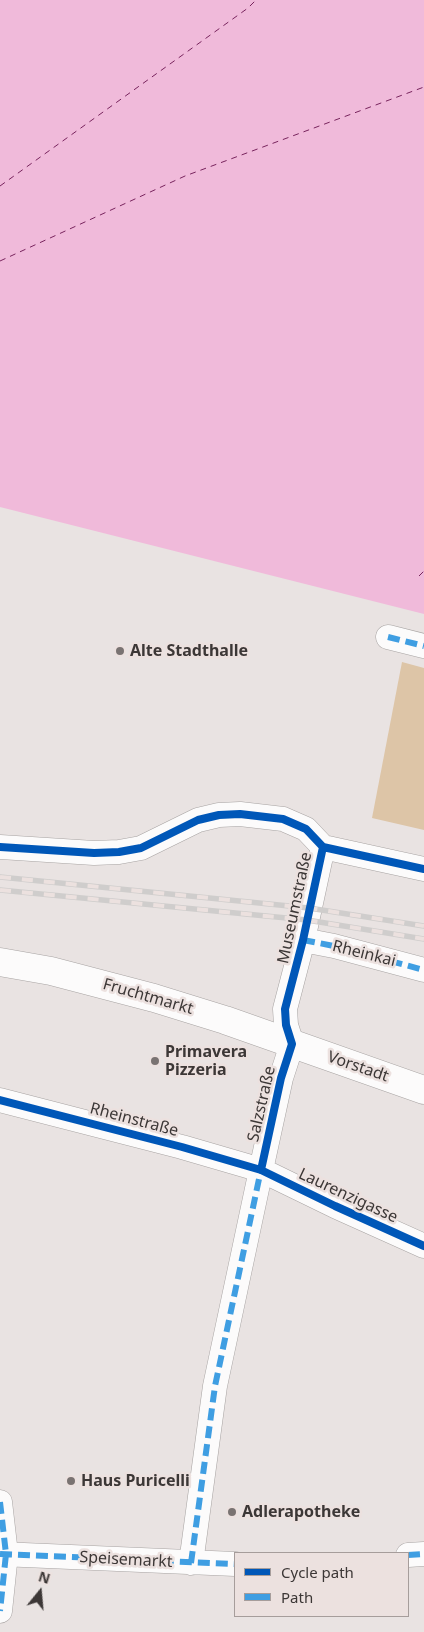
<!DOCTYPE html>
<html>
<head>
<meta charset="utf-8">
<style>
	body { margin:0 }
	#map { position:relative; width:424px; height:1632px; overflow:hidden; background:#e9e3e2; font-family:"Noto Sans",sans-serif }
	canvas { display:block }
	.legend { position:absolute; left:234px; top:1552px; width:175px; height:65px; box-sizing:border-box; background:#ece1df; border:1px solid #a69d9b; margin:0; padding:6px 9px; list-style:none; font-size:15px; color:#3c3736 }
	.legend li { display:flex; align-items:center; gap:10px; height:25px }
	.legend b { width:25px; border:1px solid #a69d9b }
	.north { position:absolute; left:15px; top:1567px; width:50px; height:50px; -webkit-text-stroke:4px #ece1df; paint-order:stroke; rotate:17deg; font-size:14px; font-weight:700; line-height:20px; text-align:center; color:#3c3736 }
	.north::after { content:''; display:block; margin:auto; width:18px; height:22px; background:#3c3736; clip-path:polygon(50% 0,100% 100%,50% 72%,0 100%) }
</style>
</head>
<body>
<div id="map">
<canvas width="424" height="1632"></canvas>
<ul class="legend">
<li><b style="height:6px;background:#0057b8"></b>Cycle path</li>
<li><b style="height:6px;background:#3f9ee2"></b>Path</li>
</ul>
<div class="north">N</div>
</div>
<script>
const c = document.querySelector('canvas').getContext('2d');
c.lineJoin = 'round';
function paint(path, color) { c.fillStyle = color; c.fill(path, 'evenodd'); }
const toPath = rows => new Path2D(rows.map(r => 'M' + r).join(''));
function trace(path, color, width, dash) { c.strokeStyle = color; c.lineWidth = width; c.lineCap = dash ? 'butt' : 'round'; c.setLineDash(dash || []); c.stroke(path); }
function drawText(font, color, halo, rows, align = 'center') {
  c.font = font + ' "Noto Sans",sans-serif'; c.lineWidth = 5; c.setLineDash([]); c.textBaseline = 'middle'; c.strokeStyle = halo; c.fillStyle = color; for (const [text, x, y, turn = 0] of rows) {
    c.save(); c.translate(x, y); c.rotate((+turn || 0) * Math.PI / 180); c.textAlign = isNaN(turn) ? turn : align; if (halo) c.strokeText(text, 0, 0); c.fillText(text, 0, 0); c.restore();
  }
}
const green = toPath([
	[402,662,424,668,424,830,372,818]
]);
const water = toPath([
	[0,0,424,0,424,614,0,507]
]);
const ferry = toPath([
	[0,186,248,8,256,0],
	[0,261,185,176,424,87],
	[419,576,424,571]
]);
const minor = toPath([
	[388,637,424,646],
	[0,847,94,853,119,852,141,848,198,820,219,815,240,814,283,819,306,829,323,847],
	[323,847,424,869],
	[303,940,334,946,424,970],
	[0,1100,182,1147,261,1170,335,1206,424,1246],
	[0,1502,6,1554,0,1611],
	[0,1554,235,1564],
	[408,1555,424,1554],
	[191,1563,215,1386,261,1170,281,1078,292,1044,286,1025,285,1009,303,940,323,847]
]);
const major = toPath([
	[0,962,51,971,154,998,225,1020,424,1090]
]);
const rail = toPath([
	[0,877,309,908,424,926],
	[0,890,307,920,424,939]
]);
const quiet = toPath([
	[388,637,424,646],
	[303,940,334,946,424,970],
	[0,1502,6,1554,0,1611],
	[0,1554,235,1564],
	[408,1555,424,1554],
	[191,1563,215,1386,262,1165]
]);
const cycleway = toPath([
	[0,847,94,853,119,852,141,848,198,820,219,815,240,814,283,819,306,829,323,847],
	[323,847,424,869],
	[0,1100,182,1147,261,1170,335,1206,424,1246],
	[261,1170,281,1078,292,1044,286,1025,285,1009,303,940,323,847]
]);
const markers = [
	[120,651,5,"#797372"],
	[155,1061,5,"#797372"],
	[71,1481,5,"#797372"],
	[232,1512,5,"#797372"]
];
const poiNames = [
	["Alte Stadthalle",130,651],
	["Primavera",165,1052],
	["Pizzeria",165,1070],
	["Haus Puricelli",81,1481],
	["Adlerapotheke",242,1512]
];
const streetNames = [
	["Museumstraße",295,908,-78],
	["Rheinkai",364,954,14],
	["Fruchtmarkt",148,997,16],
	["Vorstadt",358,1067,19],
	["Salzstraße",262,1104,-77],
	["Rheinstraße",134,1120,15],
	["Laurenzigasse",348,1196,25],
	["Speisemarkt",126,1560,3]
];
paint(green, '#ddc5a7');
paint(water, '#f0bada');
trace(ferry, '#78245d', 1, [6, 5]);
trace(minor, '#a7a3a2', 25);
trace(major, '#a7a3a2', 29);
trace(minor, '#fcfbfb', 24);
trace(major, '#fcfbfb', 28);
trace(rail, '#cfcdcc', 5.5);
trace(rail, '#ece1df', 4, [11]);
trace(quiet, '#3f9ee2', 6, [12, 6]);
trace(cycleway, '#0057b8', 8);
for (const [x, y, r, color] of markers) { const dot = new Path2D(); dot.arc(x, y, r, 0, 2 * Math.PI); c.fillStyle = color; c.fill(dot); trace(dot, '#ece1df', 2); }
drawText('bold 16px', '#3c3736', '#ece1df', poiNames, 'left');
drawText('16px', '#3c3736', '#ece1df', streetNames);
</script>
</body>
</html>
